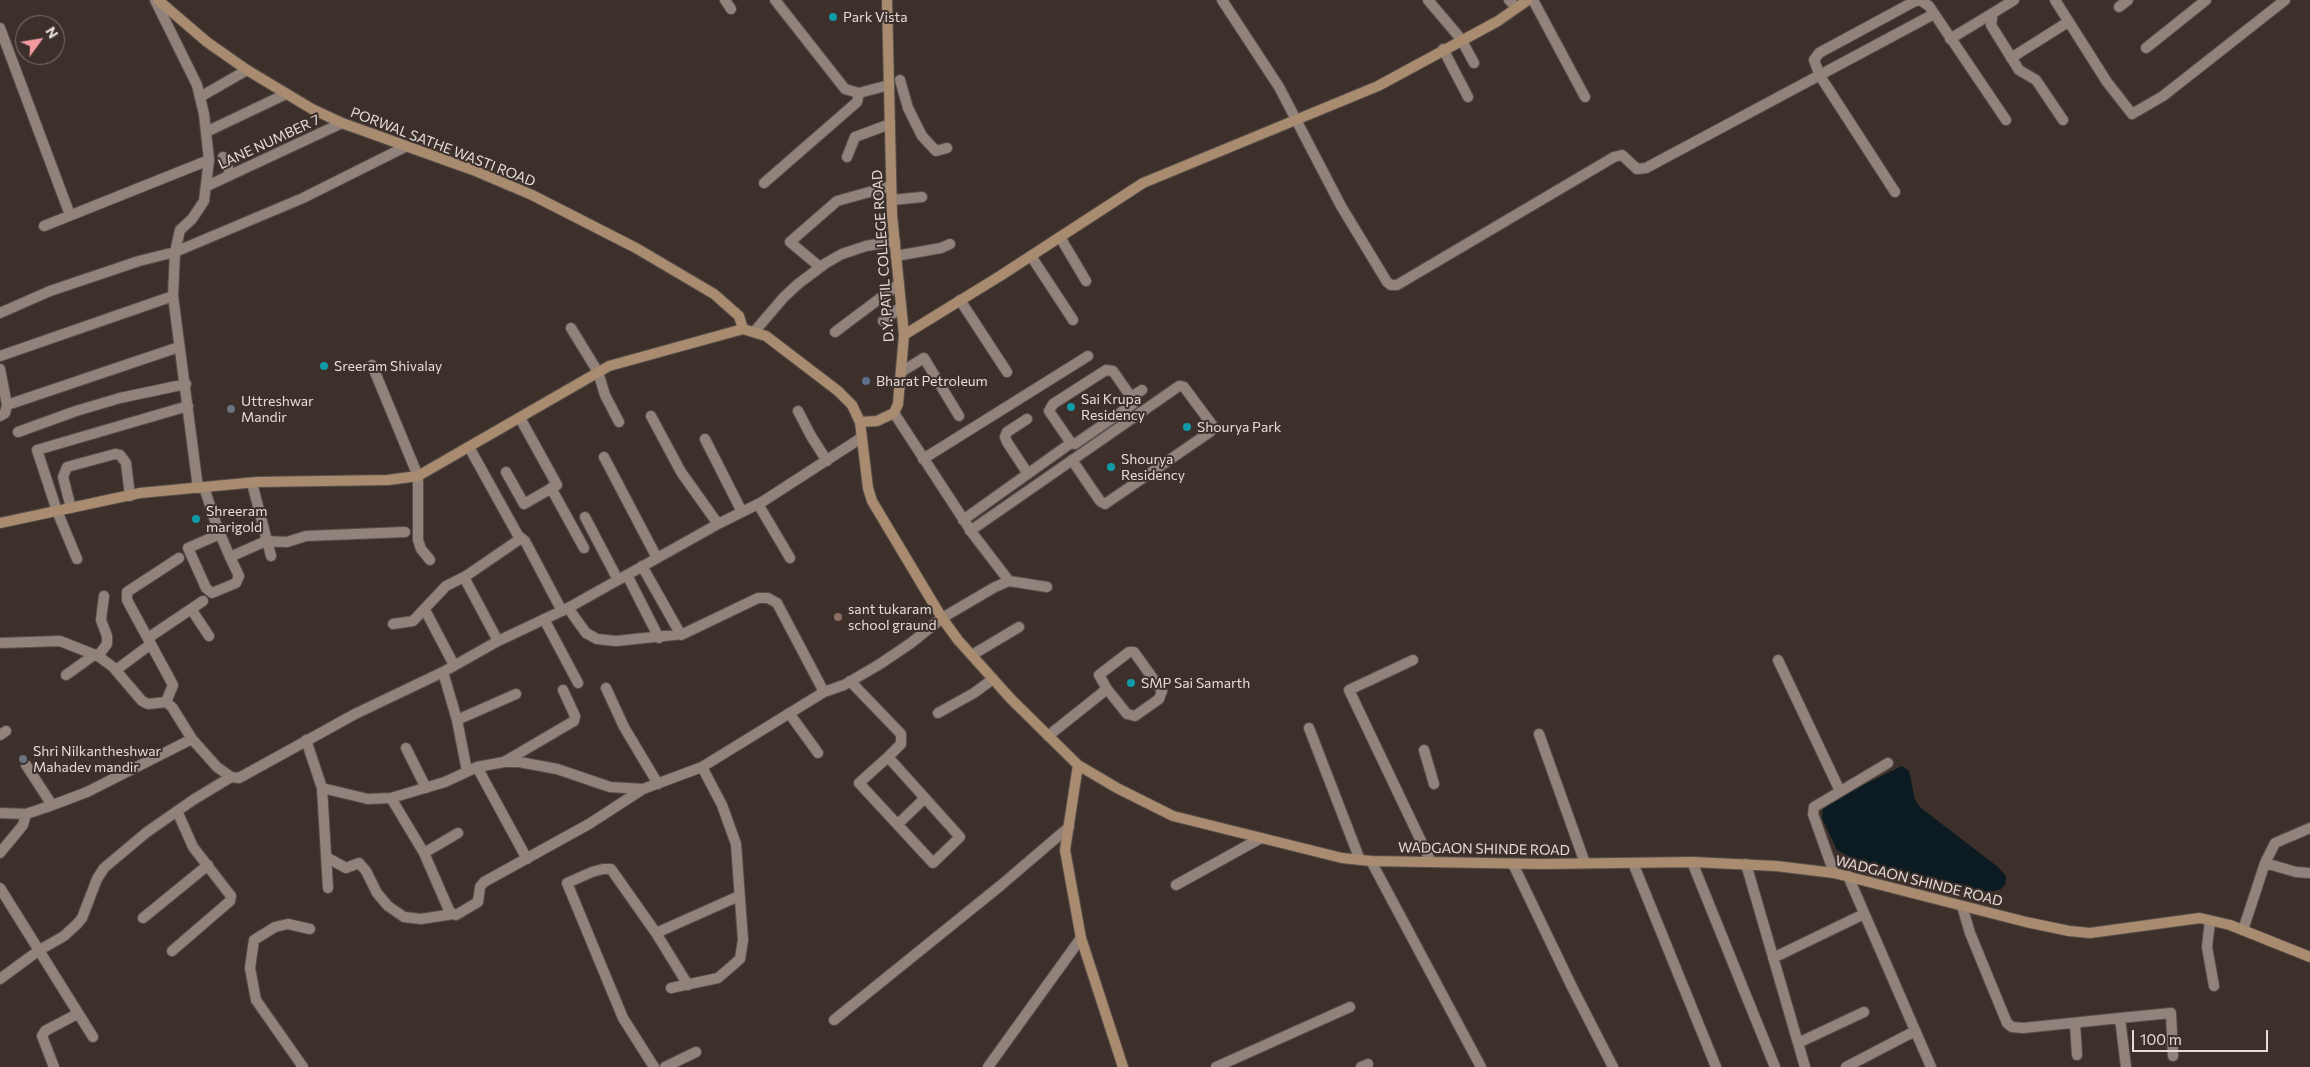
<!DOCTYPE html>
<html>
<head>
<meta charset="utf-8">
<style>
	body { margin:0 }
	#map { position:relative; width:2310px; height:1067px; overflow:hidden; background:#3d302b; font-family:Commissioner,sans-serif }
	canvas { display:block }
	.north { position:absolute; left:15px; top:15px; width:50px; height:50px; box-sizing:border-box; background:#3d302b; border:1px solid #807570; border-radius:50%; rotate:58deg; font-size:14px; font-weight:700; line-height:20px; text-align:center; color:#e4dcd8 }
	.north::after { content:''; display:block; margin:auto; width:18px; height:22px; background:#f49aa1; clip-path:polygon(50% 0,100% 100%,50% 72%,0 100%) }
	.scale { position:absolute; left:2132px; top:1030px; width:136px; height:22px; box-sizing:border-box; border:2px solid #e4dcd8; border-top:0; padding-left:6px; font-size:15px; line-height:18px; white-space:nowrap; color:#e4dcd8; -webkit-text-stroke:4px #3d302b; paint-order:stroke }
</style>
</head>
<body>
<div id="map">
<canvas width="2310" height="1067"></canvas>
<div class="north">N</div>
<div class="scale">100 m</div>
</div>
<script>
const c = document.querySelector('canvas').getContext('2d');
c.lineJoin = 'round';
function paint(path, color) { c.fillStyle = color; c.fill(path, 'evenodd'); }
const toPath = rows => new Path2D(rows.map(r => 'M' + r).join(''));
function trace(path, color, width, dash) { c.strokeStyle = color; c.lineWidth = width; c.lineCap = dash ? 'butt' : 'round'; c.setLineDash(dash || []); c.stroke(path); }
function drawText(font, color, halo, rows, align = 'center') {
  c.font = font + ' Commissioner,sans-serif'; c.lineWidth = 4; c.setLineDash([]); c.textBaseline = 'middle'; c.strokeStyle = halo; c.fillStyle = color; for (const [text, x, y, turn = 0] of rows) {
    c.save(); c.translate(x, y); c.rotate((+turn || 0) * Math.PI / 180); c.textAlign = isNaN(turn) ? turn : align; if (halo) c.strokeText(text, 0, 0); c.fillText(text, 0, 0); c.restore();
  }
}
const water = toPath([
	[1902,766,1909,771,1915,800,1921,808,1998,867,2006,876,2005,885,2001,889,1990,892,1960,888,1859,862,1837,850,1822,818,1823,808,1847,793]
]);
const street = toPath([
	[155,0,197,85,204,114,209,160,204,201,192,219,180,230,175,252,173,296,198,488],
	[725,0,731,9],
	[775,0,845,89,859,93,889,85],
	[1222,0,1279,87,1341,206,1387,282,1391,285,1397,285,1614,157,1622,155,1637,169,1646,168,1934,14],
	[1428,0,1461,39,1474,63],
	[1509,0,1516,7],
	[1533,0,1585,97],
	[1920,0,1929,6,2006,120],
	[2014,0,1993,13,1991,25,2019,70,2036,80,2063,120],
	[2055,0,2107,82,2132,114,2163,96,2285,0],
	[2119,7,2128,0],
	[0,28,70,215],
	[1950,39,1993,13],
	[2146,48,2206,0],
	[1443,49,1468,97],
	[2011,58,2068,22],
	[900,80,908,108,922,136,936,151,947,148],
	[200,97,247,70],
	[206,132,286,94],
	[223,157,231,175],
	[847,157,855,137,890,124],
	[764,183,857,102,859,93],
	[207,186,342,123],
	[1895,192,1820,76,1814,60,1819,53,1917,0],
	[892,200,922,197],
	[44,226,209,160],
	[1060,237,1086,281],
	[896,256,941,248,950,244],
	[1031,256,1073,320],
	[820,267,790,242,837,201,891,186],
	[960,300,1007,372],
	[0,313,50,291,139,261,175,252,303,198,405,147],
	[883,321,901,307],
	[571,328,598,372,605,395,619,422],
	[754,332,784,297,798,284,826,263,842,254,866,246,895,241],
	[835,332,899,284],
	[0,356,173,296],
	[372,365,418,476,418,540,421,549,430,560],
	[0,369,7,405],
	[901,372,924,358,959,416],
	[1131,397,1133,404,1075,444,1071,443,1049,411,1053,404,1106,370,1113,371,1131,397,1142,390],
	[798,411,811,436,827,461],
	[894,413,973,534,1009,581],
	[0,416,5,413,7,405,179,347],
	[651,416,681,472,718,524],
	[1027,419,1007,432,1005,437,1007,442,1028,474],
	[18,432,76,411,120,398,186,384],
	[705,439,742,512],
	[469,447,520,539,466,576,466,581,498,641],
	[604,457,657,558],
	[923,459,1088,356],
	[506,472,524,504,557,485,520,418],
	[252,483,271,556],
	[204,487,218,530,220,534,230,557,239,576,236,583,212,593,206,588,188,548,220,534],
	[551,488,584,548],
	[758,504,790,558],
	[71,508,63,477,67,467,115,454,120,455,126,463,130,496],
	[585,517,618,580],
	[963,520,1071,443],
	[970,531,1179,386,1184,387,1213,426,1210,432,1105,504,1100,501,1072,460],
	[519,536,525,541,562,611],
	[230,557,266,541,287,542,306,536,405,532],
	[77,559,57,511,37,450,188,406],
	[642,566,681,635],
	[627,575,659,638],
	[568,608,586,633,597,639,616,641,683,634,758,598,768,598,777,603,824,692],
	[191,609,209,636],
	[425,610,454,665],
	[544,619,578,683],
	[393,624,413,621,446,586,466,576],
	[148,638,203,601],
	[0,643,60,641,98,656,113,667,142,701,148,704,166,702,172,707,192,739,217,767,231,777,239,778,355,714,443,672,498,641,568,608,718,524,762,502,861,438],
	[972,655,1019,627],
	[98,656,107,644,107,636,101,620,104,596],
	[1413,660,1349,690,1431,862],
	[1778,660,1840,791],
	[116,670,151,644],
	[443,672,457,720,467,771],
	[66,675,94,655],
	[850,681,901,734,901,744,888,757,960,837,933,863,859,783,888,757],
	[606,688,624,727,658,784],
	[166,702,173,685,127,600,127,592,179,558],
	[789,713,818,753],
	[938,713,974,693,993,679],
	[457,720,516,694],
	[1309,728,1360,860],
	[1539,734,1585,863],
	[0,735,6,731],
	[1048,736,1107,689,1099,675,1129,652,1134,652,1162,691,1159,699,1135,716,1127,714,1107,689],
	[306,740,322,788,328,888],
	[406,748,426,788],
	[1424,750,1434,784],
	[504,762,574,721,575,716,563,690],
	[26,765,52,805],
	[477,767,527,859],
	[322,788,368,799,391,798,445,782,477,767,504,762,519,762,557,769,610,787,643,789],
	[391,798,424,853,448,908,451,913,456,915,478,902,480,887,484,882,589,824,643,789,702,767,824,692,844,685,880,664,911,643,942,618,995,587,1009,581,1047,587],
	[0,813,26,814,50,806,87,792,192,739],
	[898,824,925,798],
	[0,853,23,825,26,814],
	[424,853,458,833],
	[326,857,346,868,359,863,366,871,377,893,388,906,404,917,421,919,453,914],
	[1371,861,1481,1067],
	[1692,862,1775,1067],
	[1633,863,1716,1067],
	[2265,863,2296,872,2310,873],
	[1513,864,1572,987,1613,1067],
	[1746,864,1805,1067],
	[1834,873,1813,814,1814,807,1888,763],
	[1848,876,1931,1067],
	[1176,885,1261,838],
	[0,888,93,1037],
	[1962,906,1970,933,2007,1023,2012,1027,2023,1028,2120,1018,2126,1067],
	[143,918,208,865],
	[2210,921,2207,947,2214,986],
	[2243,930,2265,863,2275,843,2310,828],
	[656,933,739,896],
	[172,951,230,901,231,896,193,847,177,811],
	[1773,958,1864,914],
	[0,979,38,951,64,936,77,924,82,918,97,879,104,868,147,832,193,800,231,777],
	[671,988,718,978,740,959,743,940,736,844,722,805,702,767],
	[2120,1018,2171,1013,2173,1056],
	[834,1020,1000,886,1069,827],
	[2075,1023,2077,1055],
	[1798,1043,1864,1012],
	[54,1067,42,1036,45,1031,77,1014],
	[303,1067,256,1000,250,968,254,940,275,927,288,924,310,929],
	[654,1067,623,1018,567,883,592,872,603,869,611,869,656,933,688,985],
	[665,1067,696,1052],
	[988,1067,1081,938],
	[1216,1067,1350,1007],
	[1361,1067,1368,1064],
	[1846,1067,1915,1031]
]);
const secondary = toPath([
	[158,0,207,42,247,70,312,109,342,123,473,170,532,195,636,248,714,294,739,316,743,329],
	[904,335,1000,276,1143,183,1378,86,1498,21,1528,0],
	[860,422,877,421,894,413,898,404,904,335,892,215,887,0],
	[0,523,140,493,257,482,388,480,418,476,609,366,743,329,766,336,838,391,852,405,860,422,868,488,872,501,942,618,958,640,1011,699,1078,765,1117,788,1173,816,1342,858,1371,861,1542,864,1692,862,1776,866,1834,873,2026,922,2069,931,2090,933,2200,918,2230,925,2310,957],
	[1078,765,1065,850,1081,938,1123,1067]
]);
const markers = [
	[833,17,5,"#0f9aa8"],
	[324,366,5,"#0f9aa8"],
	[866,381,5,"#5c6f8a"],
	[1071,407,5,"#0f9aa8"],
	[231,409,5,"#6b7280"],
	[1187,427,5,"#0f9aa8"],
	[1111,467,5,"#0f9aa8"],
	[196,519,5,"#0f9aa8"],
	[838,617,5,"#8d6e63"],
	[1131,683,5,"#0f9aa8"],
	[23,759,5,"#6b7280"]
];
const poiNames = [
	["Park Vista",843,17],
	["Sreeram Shivalay",334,366],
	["Bharat Petroleum",876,381],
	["Sai Krupa",1081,399],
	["Residency",1081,415],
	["Uttreshwar",241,401],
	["Mandir",241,417],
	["Shourya Park",1197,427],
	["Shourya",1121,459],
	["Residency",1121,475],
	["Shreeram",206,511],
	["marigold",206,527],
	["sant tukaram",848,609],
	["school graund",848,625],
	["SMP Sai Samarth",1141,683],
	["Shri Nilkantheshwar",33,751],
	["Mahadev mandir",33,767]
];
const streetNames = [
	["LANE NUMBER 7",269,142,-25],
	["PORWAL SATHE WASTI ROAD",443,147,21],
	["D.Y. PATIL COLLEGE ROAD",883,256,-94],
	["WADGAON SHINDE ROAD",1484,849,1],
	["WADGAON SHINDE ROAD",1919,881,14]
];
paint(water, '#0b1b21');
trace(street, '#594f4a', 12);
trace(secondary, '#594f4a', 12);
trace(street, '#91837c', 10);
trace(secondary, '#a98b6f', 10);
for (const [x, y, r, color] of markers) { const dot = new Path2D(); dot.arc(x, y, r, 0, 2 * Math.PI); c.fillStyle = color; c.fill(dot); trace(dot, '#3d302b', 2); }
drawText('14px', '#e4dcd8', '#3d302b', poiNames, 'left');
drawText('14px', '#e4dcd8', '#3d302b', streetNames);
</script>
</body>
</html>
